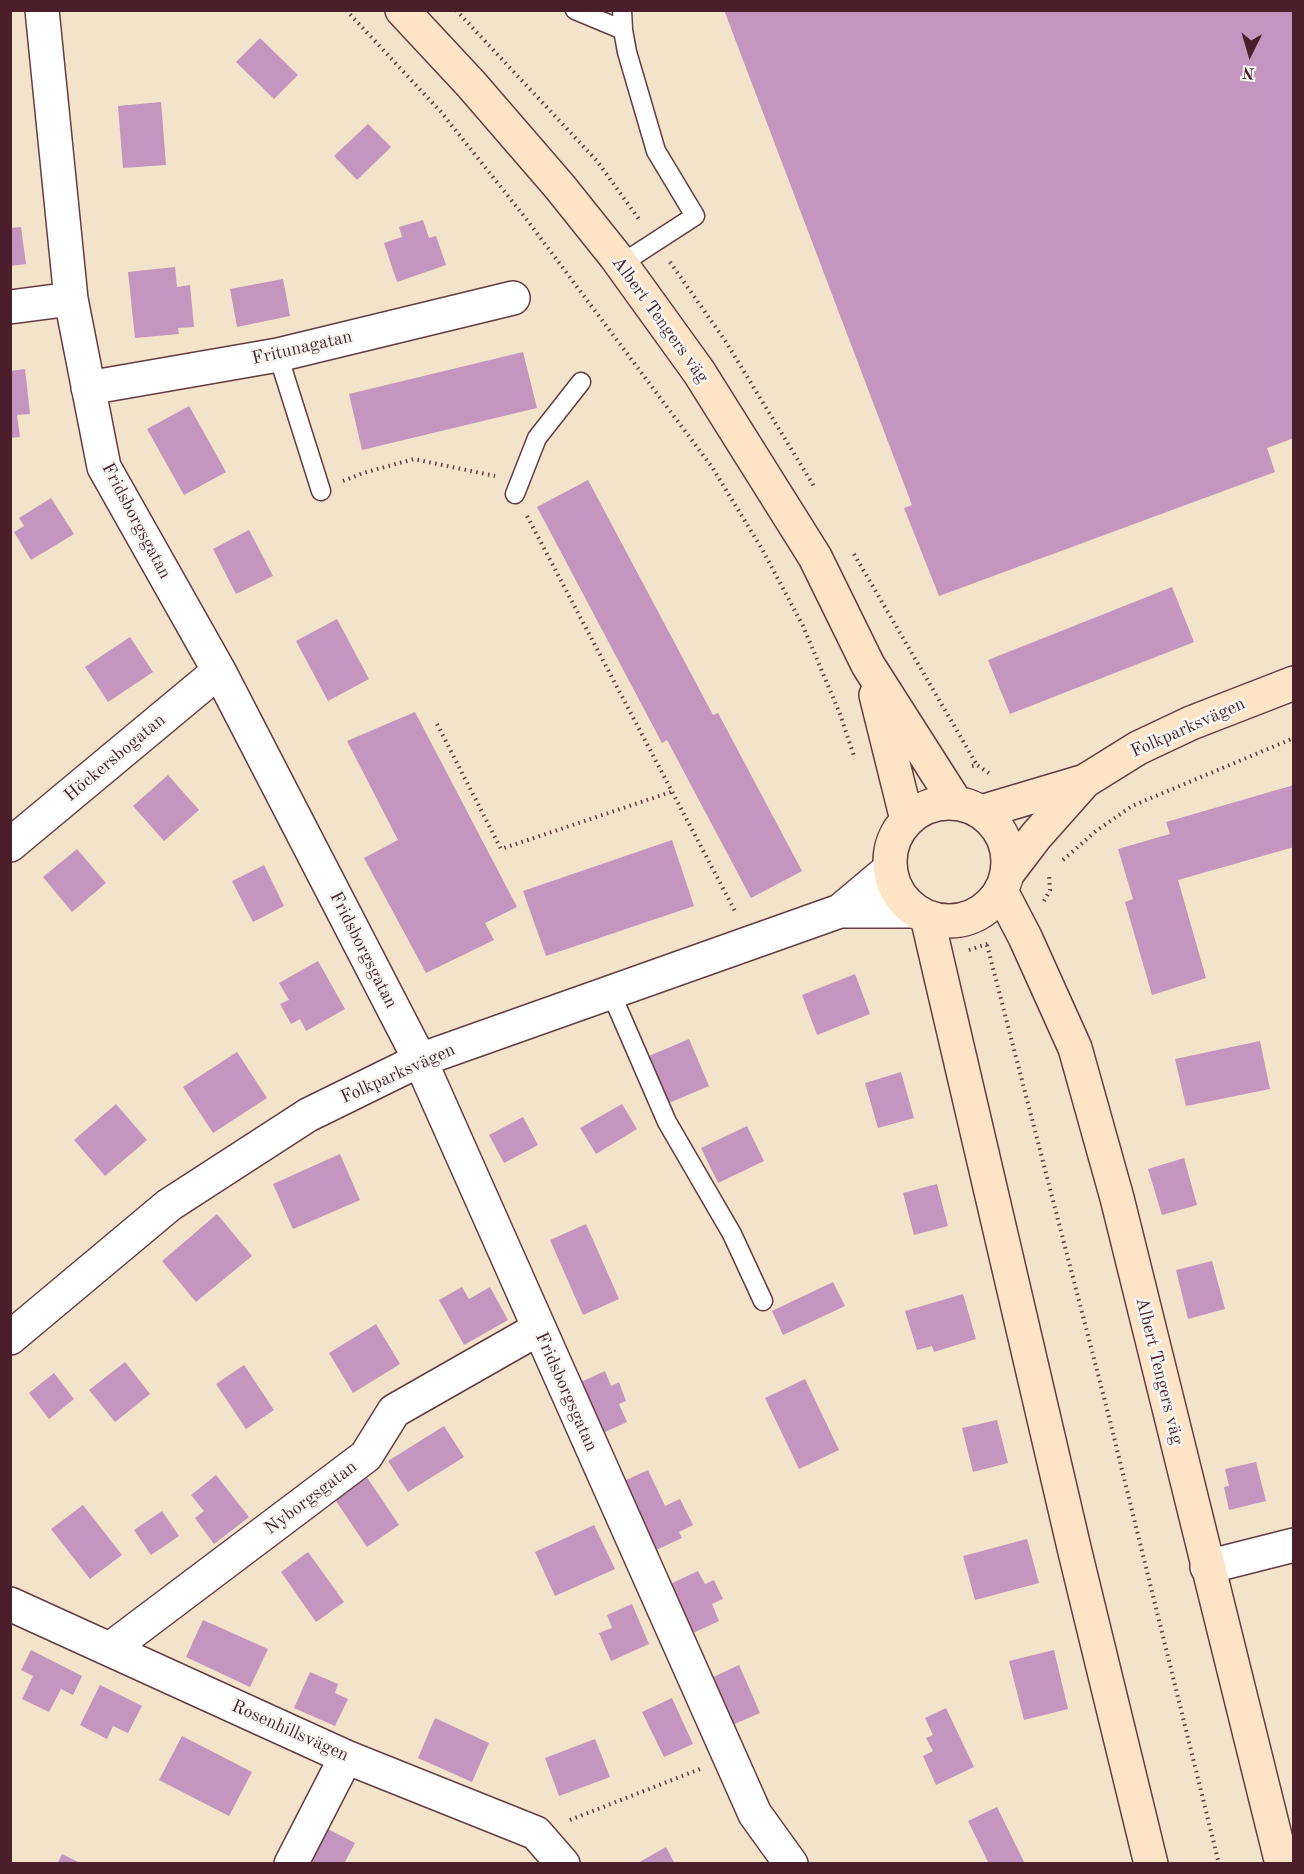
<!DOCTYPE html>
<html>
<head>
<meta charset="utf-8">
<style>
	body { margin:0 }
	#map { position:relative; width:1304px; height:1874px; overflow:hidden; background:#f2e3ca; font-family:"Old Standard TT",serif }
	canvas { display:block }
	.frame { position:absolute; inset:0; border:12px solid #4a1f2b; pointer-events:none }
	.north { position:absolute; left:1220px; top:24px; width:60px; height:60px; -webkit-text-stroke:4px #f6f6f2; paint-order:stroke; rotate:185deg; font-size:16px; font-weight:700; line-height:24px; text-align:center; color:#4a1f2b }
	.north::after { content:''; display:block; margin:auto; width:21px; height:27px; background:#4a1f2b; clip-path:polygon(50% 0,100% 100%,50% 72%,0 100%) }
</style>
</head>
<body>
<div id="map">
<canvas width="1304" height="1874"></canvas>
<div class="frame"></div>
<div class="north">N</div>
</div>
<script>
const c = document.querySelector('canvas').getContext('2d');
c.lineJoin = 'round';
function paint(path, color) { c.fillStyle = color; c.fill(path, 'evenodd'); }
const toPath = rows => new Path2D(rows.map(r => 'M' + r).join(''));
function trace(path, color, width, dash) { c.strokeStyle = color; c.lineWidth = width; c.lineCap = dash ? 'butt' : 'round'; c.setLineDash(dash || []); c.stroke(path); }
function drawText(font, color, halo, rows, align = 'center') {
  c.font = font + ' "Old Standard TT",serif'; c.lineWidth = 5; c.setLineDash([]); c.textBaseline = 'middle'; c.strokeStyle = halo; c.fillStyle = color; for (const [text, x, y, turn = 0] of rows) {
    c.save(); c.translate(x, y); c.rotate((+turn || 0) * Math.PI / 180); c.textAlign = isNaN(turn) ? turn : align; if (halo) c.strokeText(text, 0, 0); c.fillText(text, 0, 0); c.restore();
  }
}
const building = toPath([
	[724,10,1294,10,1294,438,1267,448,1275,472,939,596,904,508,912,505],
	[260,38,298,75,274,99,236,62],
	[161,102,166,165,123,168,118,106],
	[368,124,391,147,357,180,334,156],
	[423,220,429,238,436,236,446,265,397,282,384,243,402,237,399,227],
	[21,227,26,264,10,266,10,228],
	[175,267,177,287,190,285,194,327,178,328,179,334,135,338,128,272],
	[283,279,290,316,237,327,230,289],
	[523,352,537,408,362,450,349,394],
	[25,369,30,414,17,415,20,437,10,438,10,371],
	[189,406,226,472,184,495,147,429],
	[588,480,713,715,718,713,802,871,751,898,667,740,662,743,537,507],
	[51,498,74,534,31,560,14,532,24,526,19,518],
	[249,530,273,576,236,594,213,549],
	[1172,587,1194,642,1010,714,988,660],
	[337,619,369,679,328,701,296,641],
	[130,637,153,672,108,702,85,667],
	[415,712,517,907,485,923,494,940,426,973,364,858,398,840,347,741],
	[168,775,199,810,164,841,133,806],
	[1294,785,1294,847,1178,880,1206,978,1152,995,1125,902,1133,899,1118,849,1170,834,1166,822],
	[672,840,694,906,546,956,523,891],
	[77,849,106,883,72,912,43,877],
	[264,865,284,906,253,922,232,881],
	[318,961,345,1009,306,1031,300,1019,291,1024,280,1004,289,1000,279,983],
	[855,974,870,1014,817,1035,802,995],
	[689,1039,709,1086,669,1103,649,1056],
	[1260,1041,1270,1089,1186,1106,1175,1059],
	[237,1052,267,1098,213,1133,183,1087],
	[901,1072,914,1118,878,1128,865,1083],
	[116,1104,147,1140,105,1176,74,1140],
	[622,1104,637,1129,596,1154,580,1128],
	[523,1117,538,1145,504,1163,489,1135],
	[747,1126,764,1161,718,1183,701,1148],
	[340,1154,360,1200,293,1229,273,1184],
	[1184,1158,1197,1205,1162,1215,1148,1169],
	[937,1184,948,1226,914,1235,903,1193],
	[217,1214,252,1256,196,1302,162,1261],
	[586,1224,619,1299,583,1315,550,1240],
	[1212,1261,1225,1309,1188,1319,1176,1270],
	[833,1282,845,1306,783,1335,772,1311],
	[462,1287,469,1299,490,1287,508,1320,464,1345,439,1300],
	[963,1294,976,1339,934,1352,932,1346,917,1350,905,1311],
	[376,1324,400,1364,353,1393,329,1353],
	[125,1362,150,1394,115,1422,89,1390],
	[244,1365,274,1410,246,1429,216,1384],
	[605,1371,611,1386,619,1382,626,1401,619,1404,627,1422,603,1433,581,1382],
	[54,1373,74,1399,49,1419,29,1393],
	[805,1379,839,1450,799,1469,765,1398],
	[997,1420,1008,1463,973,1472,962,1428],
	[444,1426,464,1457,408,1492,388,1461],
	[1256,1462,1266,1501,1229,1510,1224,1487,1229,1486,1225,1469],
	[648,1470,665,1506,680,1499,693,1525,679,1532,682,1538,654,1551,622,1482],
	[216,1475,249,1517,214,1544,195,1518,204,1511,191,1495],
	[366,1476,399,1525,367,1547,334,1498],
	[83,1505,122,1555,90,1579,51,1529],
	[162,1511,179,1536,151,1555,134,1530],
	[594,1525,615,1569,555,1596,535,1552],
	[1027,1539,1039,1583,975,1600,963,1556],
	[308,1552,344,1602,316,1622,281,1572],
	[698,1571,705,1584,714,1580,723,1599,712,1604,719,1621,691,1634,668,1585],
	[632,1604,649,1644,611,1661,599,1633,612,1628,607,1615],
	[203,1620,268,1649,250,1687,186,1657],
	[31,1650,82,1676,73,1695,61,1689,49,1712,22,1699,33,1676,21,1670],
	[1054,1650,1068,1709,1024,1720,1009,1661],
	[739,1665,760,1713,730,1726,709,1679],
	[310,1672,338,1684,335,1693,348,1699,335,1726,294,1708],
	[100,1685,142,1706,128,1733,113,1726,107,1739,80,1725],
	[672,1698,693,1744,664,1757,642,1712],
	[946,1708,974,1767,936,1785,923,1756,933,1751,926,1738,933,1735,925,1718],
	[435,1718,489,1743,472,1782,418,1758],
	[182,1736,252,1772,229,1816,159,1780],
	[595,1739,610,1777,559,1796,545,1758],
	[997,1807,1025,1864,989,1864,968,1821],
	[328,1829,355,1843,344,1864,310,1864],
	[666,1847,675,1864,636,1864],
	[62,1854,82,1864,57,1864]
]);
const path = toPath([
	[346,10,441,112,524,216,712,467,762,549,803,626,840,714,855,759],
	[456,10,597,161,641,222],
	[670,262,726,342,815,488],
	[343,481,363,473,414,459,495,476],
	[527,516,736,913],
	[854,554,977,765],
	[437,724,501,849,671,792],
	[972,766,977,765,990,774],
	[1063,860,1096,831,1132,806,1294,738],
	[1044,901,1050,890,1049,874],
	[987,945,1108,1413,1219,1864],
	[969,950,990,943],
	[570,1820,700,1769]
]);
const service = toPath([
	[575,10,623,30],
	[621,264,695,216,656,151,627,52,623,30,622,10],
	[278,355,321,491],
	[515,494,537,438,581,382],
	[611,993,667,1122,732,1234,763,1301]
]);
const minor = toPath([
	[42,10,71,299,104,467,219,671,420,1060,755,1814,791,1864],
	[10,307,71,299],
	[88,388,278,355,513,298],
	[10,845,219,671],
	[840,911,890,869],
	[10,1338,169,1205,308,1115,420,1060,840,911,915,911],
	[1207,1567,1294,1545],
	[10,1604,346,1757,536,1833,563,1864],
	[110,1649,366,1456,394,1411,538,1329],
	[291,1864,346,1757]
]);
const secondary = toPath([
	[402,10,471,84,560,187,616,257,699,372,815,557,868,665,956,803],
	[876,695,907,820],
	'890 862a59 59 0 1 1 118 0a59 59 0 1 1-118 0Z',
	[981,812,1085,781,1138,748,1191,723,1294,683],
	[1007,874,1036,836,1084,782],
	[1001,891,1025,937,1075,1048,1117,1198,1282,1864],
	[927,917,1075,1552,1151,1864]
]);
const streetNames = [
	["Albert Tengers väg",660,320,54],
	["Fritunagatan",302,348,-13],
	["Fridsborgsgatan",136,521,62],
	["Folkparksvägen",1188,728,-24],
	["Höckersbogatan",115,758,-40],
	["Fridsborgsgatan",363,950,63],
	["Folkparksvägen",398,1074,-24],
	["Albert Tengers väg",1159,1371,76],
	["Fridsborgsgatan",566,1392,66],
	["Nyborgsgatan",311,1498,-37],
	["Rosenhillsvägen",290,1731,24]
];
paint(building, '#c495be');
trace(service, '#633c43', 21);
trace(minor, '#633c43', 36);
trace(secondary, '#633c43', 36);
trace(path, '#633c43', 4, [1.5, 4.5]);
trace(service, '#fff', 18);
trace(minor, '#fff', 33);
trace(secondary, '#fee4c6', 33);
drawText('18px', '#4a1f2b', '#f6f6f2', streetNames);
</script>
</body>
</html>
